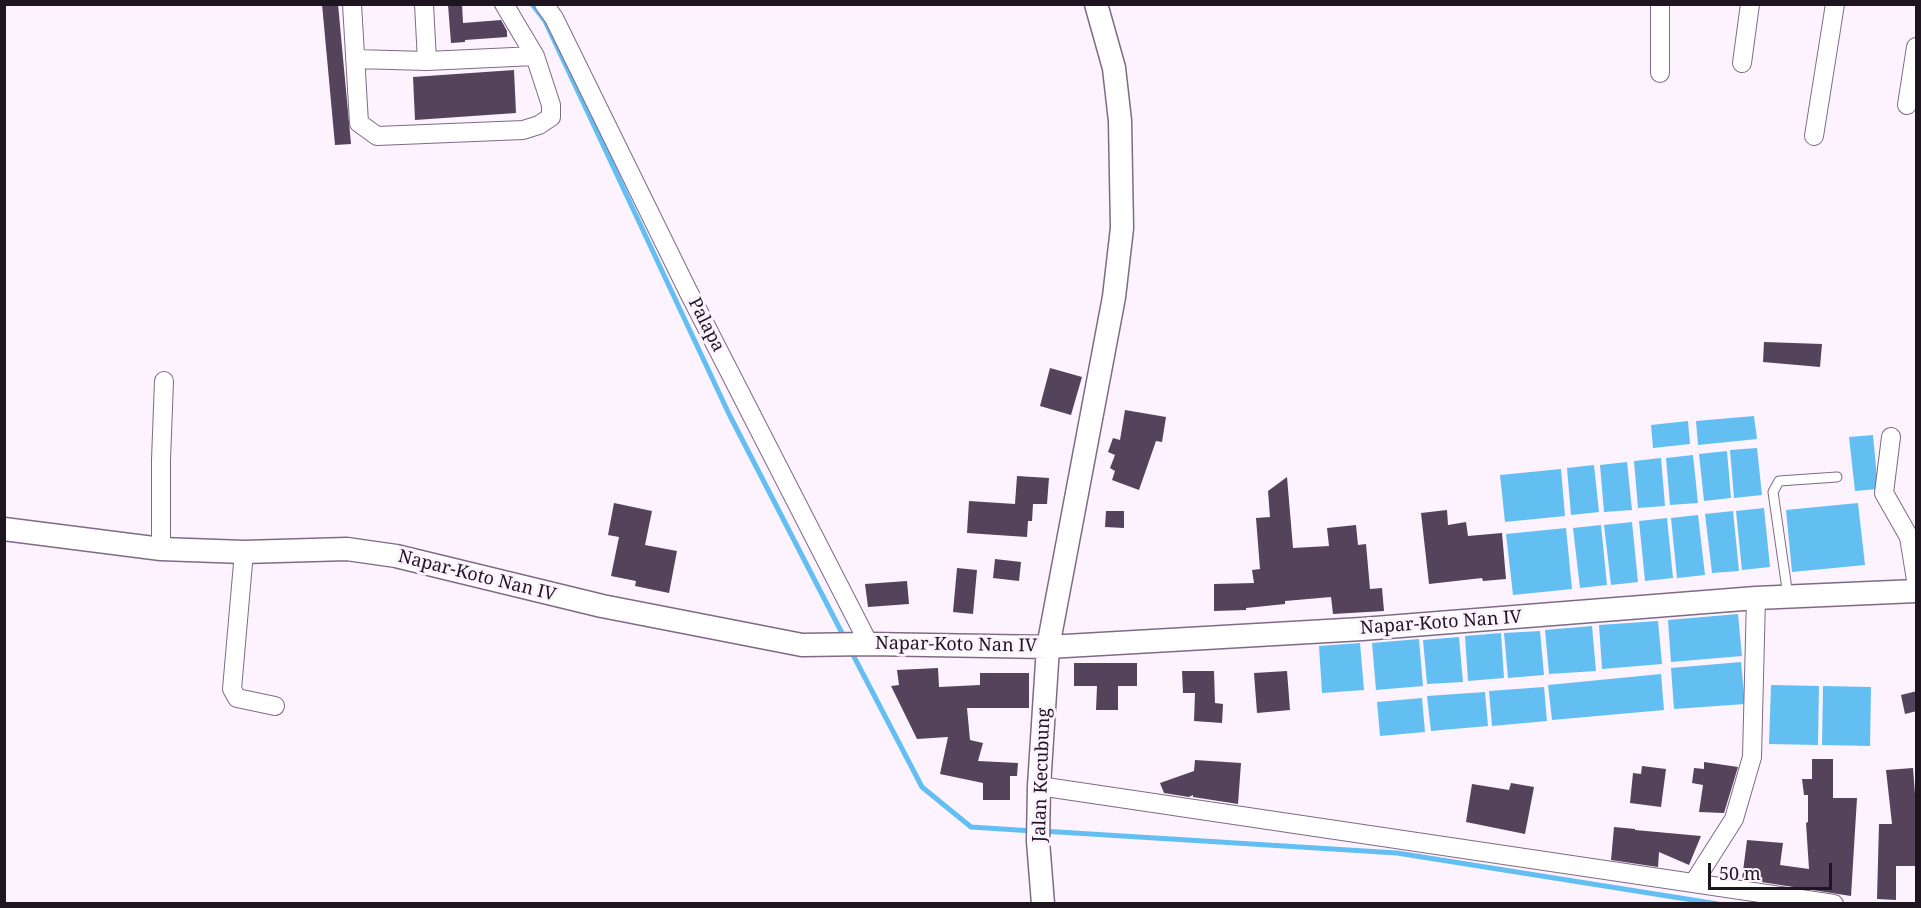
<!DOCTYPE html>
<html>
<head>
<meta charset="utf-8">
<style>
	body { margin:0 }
	#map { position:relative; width:1921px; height:908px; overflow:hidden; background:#fcf3ff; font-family:"Noto Serif",serif }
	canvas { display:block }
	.frame { position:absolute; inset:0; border:6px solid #1d151f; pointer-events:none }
	.scale { position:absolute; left:1708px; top:863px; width:124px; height:27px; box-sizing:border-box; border:3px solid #1d151f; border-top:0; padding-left:8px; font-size:18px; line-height:21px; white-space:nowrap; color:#1d151f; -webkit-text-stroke:4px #fcf3ff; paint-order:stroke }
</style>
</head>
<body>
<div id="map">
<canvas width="1921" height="908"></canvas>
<div class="frame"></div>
<div class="scale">50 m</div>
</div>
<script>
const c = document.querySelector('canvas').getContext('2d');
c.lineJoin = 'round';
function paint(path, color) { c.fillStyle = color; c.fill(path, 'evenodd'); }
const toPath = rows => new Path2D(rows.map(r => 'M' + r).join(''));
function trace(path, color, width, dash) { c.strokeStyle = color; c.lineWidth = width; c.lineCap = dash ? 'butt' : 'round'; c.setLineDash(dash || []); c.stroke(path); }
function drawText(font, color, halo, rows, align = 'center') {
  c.font = font + ' "Noto Serif",serif'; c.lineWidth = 6; c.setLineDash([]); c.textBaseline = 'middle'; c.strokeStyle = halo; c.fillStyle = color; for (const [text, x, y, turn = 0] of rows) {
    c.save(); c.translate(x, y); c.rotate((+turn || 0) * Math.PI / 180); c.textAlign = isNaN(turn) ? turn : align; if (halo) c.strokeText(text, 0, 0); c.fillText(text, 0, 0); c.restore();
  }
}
const water = toPath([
	[1754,416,1757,439,1698,445,1696,421],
	[1688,421,1690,444,1653,448,1651,425],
	[1873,435,1878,489,1855,491,1849,437],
	[1757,448,1762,495,1734,498,1730,450],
	[1727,451,1731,498,1704,501,1699,454],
	[1693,455,1698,503,1670,505,1666,458],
	[1661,458,1665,506,1638,508,1634,461],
	[1627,462,1632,510,1604,512,1600,465],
	[1594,465,1599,512,1571,515,1567,468],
	[1561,469,1565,516,1505,522,1500,475],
	[1858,503,1865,565,1792,572,1786,510],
	[1764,508,1770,567,1742,570,1736,511],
	[1733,511,1739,571,1712,573,1705,514],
	[1698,515,1705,575,1677,578,1671,518],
	[1667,518,1673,578,1645,581,1639,521],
	[1632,522,1638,582,1611,585,1604,525],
	[1601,525,1607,585,1580,588,1573,528],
	[1566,528,1572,589,1513,595,1506,534],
	[1738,614,1742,656,1671,662,1668,620],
	[1658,621,1662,664,1602,669,1599,625],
	[1592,626,1596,671,1549,674,1545,630],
	[1540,631,1544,675,1508,678,1504,633],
	[1501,633,1504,678,1468,681,1465,636],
	[1459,637,1463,682,1427,684,1423,640],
	[1419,639,1423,686,1376,690,1372,643],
	[1360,643,1364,690,1322,693,1319,646],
	[1741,662,1745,704,1674,709,1671,668],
	[1661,674,1664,710,1552,720,1548,685],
	[1771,685,1819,686,1818,745,1769,744],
	[1823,686,1871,687,1870,746,1822,745],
	[1544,687,1547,721,1492,726,1489,691],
	[1485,692,1488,726,1431,731,1427,696],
	[1422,698,1425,732,1380,736,1377,702]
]);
const stream = toPath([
	[532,4,545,21,729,414,844,637],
	[851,651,922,787,971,827,1033,831],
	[1042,831,1397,853,1718,904]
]);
const building = toPath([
	[322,4,338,4,351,144,335,145],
	[462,4,463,23,501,20,507,31,507,37,465,40,465,42,451,43,448,5],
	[514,70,516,113,415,120,413,77],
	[1764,342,1822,344,1820,367,1763,362],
	[1050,368,1082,377,1071,415,1040,406],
	[1125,410,1166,417,1162,442,1156,441,1139,490,1112,480,1115,471,1110,468,1115,455,1108,452,1113,438,1120,440],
	[1017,476,1049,478,1047,504,1033,504,1032,521,1028,521,1027,537,967,533,969,501,1015,504],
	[1287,477,1293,548,1329,546,1327,528,1356,525,1358,545,1366,544,1370,589,1382,588,1384,611,1333,614,1331,597,1285,601,1285,604,1246,608,1246,610,1214,611,1214,584,1254,583,1252,570,1260,569,1256,518,1270,517,1268,491],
	[614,503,652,511,645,545,677,551,669,593,635,586,636,581,611,576,619,537,608,535],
	[1447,510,1448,525,1466,522,1468,536,1502,533,1506,579,1483,581,1482,578,1429,584,1421,513],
	[1106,511,1124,511,1124,528,1105,527],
	[995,559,1021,562,1019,581,993,578],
	[957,568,977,570,973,614,953,612],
	[907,581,909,604,868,607,865,584],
	[1074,663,1137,663,1137,686,1118,686,1118,710,1096,710,1097,686,1074,686],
	[938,668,939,687,980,685,980,673,1029,673,1029,708,967,708,970,740,983,743,978,761,1018,763,1017,776,1010,776,1010,800,983,800,983,783,940,774,948,737,917,739,891,686,899,685,897,670],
	[1182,671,1214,671,1215,703,1223,704,1222,723,1194,721,1195,693,1183,693],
	[1287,671,1290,710,1257,713,1254,673],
	[1917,691,1917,711,1905,714,1901,695],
	[1812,759,1833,759,1833,798,1857,798,1851,896,1742,879,1747,840,1783,843,1780,865,1809,869,1806,823,1808,822,1808,795,1804,795,1802,779,1812,779],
	[1195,760,1241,763,1238,804,1193,797,1193,795,1189,797,1164,793,1160,783,1194,771],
	[1704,762,1738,767,1724,813,1699,812,1703,785,1692,783,1694,768,1704,769],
	[1642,766,1666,769,1661,807,1630,803,1633,773,1641,774],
	[1913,768,1917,820,1917,866,1896,866,1896,900,1877,899,1879,824,1892,824,1886,770],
	[1511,783,1534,787,1525,834,1466,822,1472,784,1509,790],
	[1614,827,1635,829,1635,830,1701,836,1689,865,1659,852,1658,867,1611,860]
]);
const service = toPath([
	[1788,596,1773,492,1779,481,1837,477]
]);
const minor = toPath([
	[352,4,359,123,377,136,523,130,539,125,551,117,551,105,535,56],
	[424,4,427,61],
	[544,4,554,18,688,291,869,644],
	[355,59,427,61,535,56,504,4],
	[1742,63,1750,4],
	[1660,73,1660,4],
	[1907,105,1916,47],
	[1814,136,1835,4],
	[1891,437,1884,493,1909,537,1916,580],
	[161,549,161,460,164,381],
	[244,552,232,689,237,698,275,706],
	[1039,786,1834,904],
	[1694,882,1734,819,1752,757,1756,598]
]);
const tertiary = toPath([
	[4,529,161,549,244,552,347,549,396,556,602,606,802,645,869,644,1048,647,1362,629,1756,598,1916,591],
	[1043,904,1038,841,1039,786,1048,647,1114,297,1122,228,1120,121,1114,68,1096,4]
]);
const streetNames = [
	["Palapa",706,325,63],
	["Napar-Koto Nan IV",477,576,14],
	["Napar-Koto Nan IV",1441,623,-4],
	["Napar-Koto Nan IV",956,645,1],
	["Jalan Kecubung",1042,775,-88]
];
paint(water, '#63bff2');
trace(stream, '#63bff2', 5);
paint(building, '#55425b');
trace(service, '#7f6a85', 11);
trace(minor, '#7f6a85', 20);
trace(tertiary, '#7f6a85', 25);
trace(service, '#fff', 9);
trace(minor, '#fff', 18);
trace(tertiary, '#fff', 22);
drawText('18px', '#1d151f', '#fcf3ff', streetNames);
</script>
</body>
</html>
